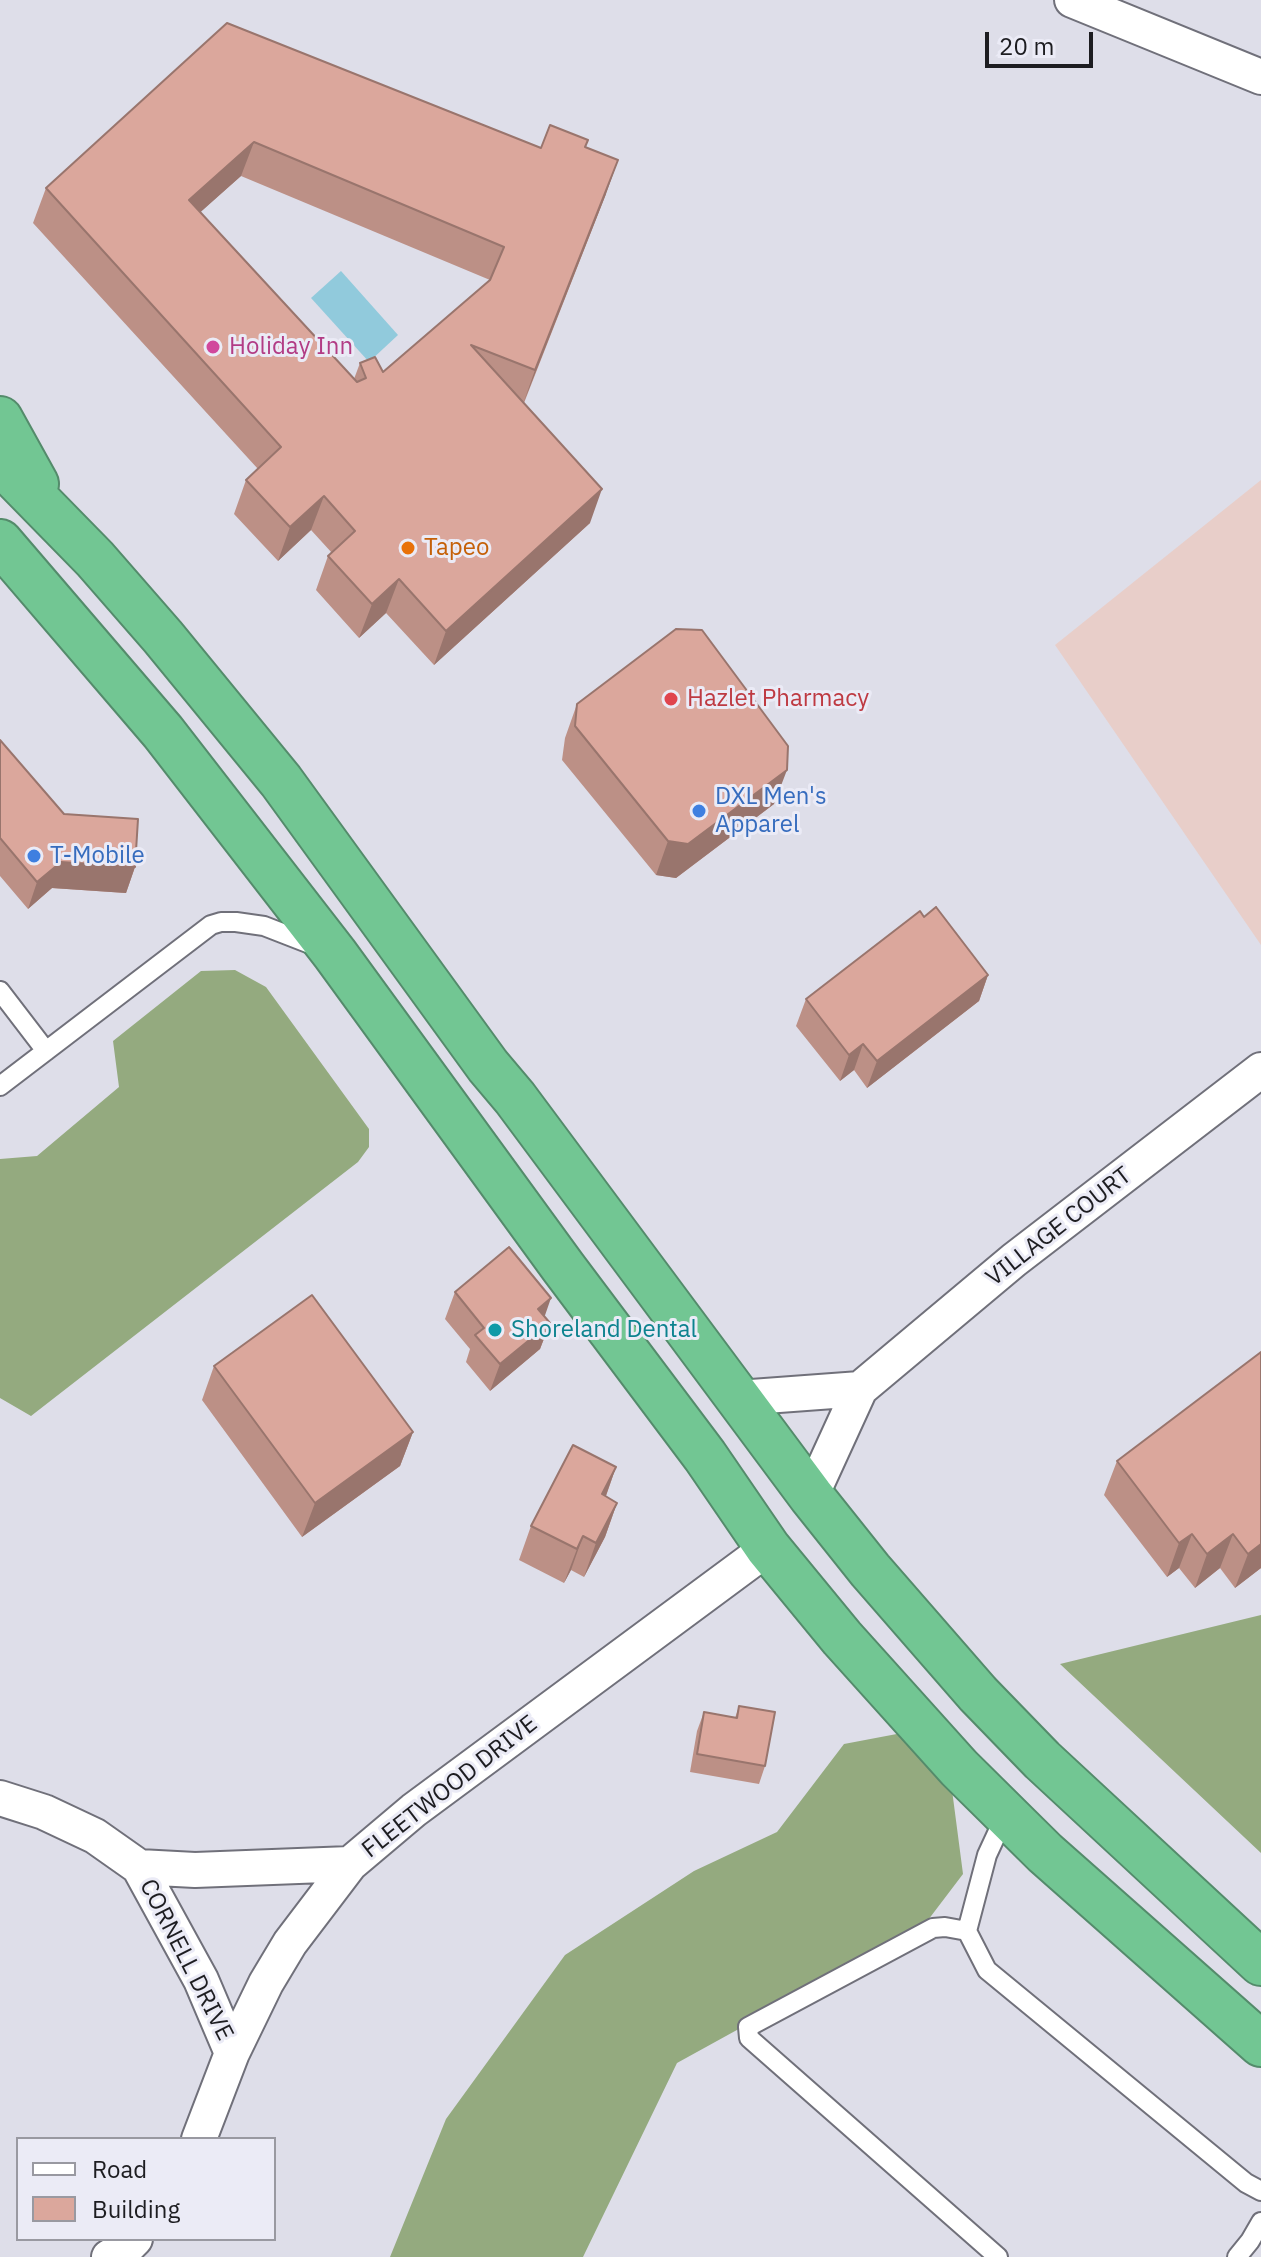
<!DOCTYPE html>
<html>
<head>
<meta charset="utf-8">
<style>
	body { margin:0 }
	#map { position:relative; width:1261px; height:2257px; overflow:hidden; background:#dedee9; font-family:"IBM Plex Sans",sans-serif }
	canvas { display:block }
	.legend { position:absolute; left:16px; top:2137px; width:260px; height:104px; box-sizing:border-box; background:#ebebf6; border:2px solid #9999a1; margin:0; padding:10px 14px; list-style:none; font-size:24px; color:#1d1d21 }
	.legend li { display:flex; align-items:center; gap:16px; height:40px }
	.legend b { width:40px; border:2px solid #9999a1 }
	.scale { position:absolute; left:985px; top:32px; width:108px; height:36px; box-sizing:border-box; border:4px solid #1d1d21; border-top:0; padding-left:10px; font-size:24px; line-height:28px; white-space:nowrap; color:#1d1d21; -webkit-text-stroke:6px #ebebf6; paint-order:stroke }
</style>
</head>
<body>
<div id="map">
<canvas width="1261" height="2257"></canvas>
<ul class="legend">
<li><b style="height:10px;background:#fff"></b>Road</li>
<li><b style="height:22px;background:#dba79c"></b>Building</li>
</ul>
<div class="scale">20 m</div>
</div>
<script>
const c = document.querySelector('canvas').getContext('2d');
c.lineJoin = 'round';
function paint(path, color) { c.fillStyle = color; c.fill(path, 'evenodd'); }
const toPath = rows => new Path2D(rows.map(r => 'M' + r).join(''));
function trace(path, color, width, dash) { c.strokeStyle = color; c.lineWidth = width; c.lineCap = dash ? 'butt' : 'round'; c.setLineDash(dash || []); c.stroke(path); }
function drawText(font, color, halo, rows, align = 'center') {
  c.font = font + ' "IBM Plex Sans",sans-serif'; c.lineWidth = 6; c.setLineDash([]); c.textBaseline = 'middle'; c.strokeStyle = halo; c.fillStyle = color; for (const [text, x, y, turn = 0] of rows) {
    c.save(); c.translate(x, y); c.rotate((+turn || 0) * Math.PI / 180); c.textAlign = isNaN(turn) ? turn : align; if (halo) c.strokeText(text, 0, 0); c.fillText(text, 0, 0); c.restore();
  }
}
const commercial = toPath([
	[1261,480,1261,945,1055,645]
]);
const forest = toPath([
	[235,970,266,987,369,1129,369,1147,358,1162,31,1416,0,1398,0,1159,37,1156,119,1087,113,1041,201,971],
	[1261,1615,1261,1853,1060,1664],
	[902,1733,952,1790,963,1874,922,1928,677,2063,583,2257,390,2257,446,2119,565,1955,694,1871,777,1832,844,1744]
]);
const water = toPath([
	[341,271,398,335,369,362,311,298]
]);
const lane = toPath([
	[0,991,46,1051],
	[0,1086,211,925,221,922,236,922,264,926,318,947],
	[1006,1814,987,1855,967,1931,987,1970,1246,2183,1261,2191],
	[967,1931,945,1927,933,1928,748,2027,749,2038,998,2257],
	[1237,2257,1250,2241,1261,2222]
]);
const street = toPath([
	[1072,0,1261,77],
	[738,1398,860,1389],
	[811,1496,860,1389,1014,1260,1261,1070],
	[0,1798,44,1812,95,1836,139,1867,195,1870,350,1864,414,1810,768,1548],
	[139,1867,201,1980,232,2053,199,2139],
	[232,2053,266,1983,290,1943,350,1864],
	[109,2257,127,2247,135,2239]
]);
const highway = toPath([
	[0,419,36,484],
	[0,462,95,559,163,637,281,781,488,1066,515,1098,811,1496,870,1570,978,1694,1042,1760,1261,1963],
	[0,542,163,732,335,954,563,1267,705,1456,768,1548,842,1638,959,1768,1045,1853,1261,2044]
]);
const wall = toPath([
	[227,23,541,148,585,147,606,194,524,403,590,523,434,665,386,613,359,638,316,590,328,556,332,553,311,530,278,561,234,514,246,480,258,469,33,223,46,188],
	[241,176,490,280,383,372,360,363,354,379,200,212],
	[577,704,774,804,676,878,656,875,562,760,565,738],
	[0,740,64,814,135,867,126,893,52,888,28,909,0,876],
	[924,917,988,975,979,1001,867,1088,854,1070,840,1081,796,1026,806,999],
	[455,1292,550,1323,540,1349,490,1391,466,1362,470,1349,445,1319],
	[1261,1352,1261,1568,1235,1588,1220,1568,1195,1588,1179,1568,1167,1577,1104,1495,1117,1461],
	[214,1366,413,1432,400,1466,302,1537,202,1400],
	[616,1467,606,1496,617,1503,605,1537,584,1577,571,1570,564,1583,519,1560,531,1526],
	[739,1706,765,1766,759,1784,690,1772,697,1731,704,1712,735,1718]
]);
const shadedWall = toPath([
	[254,142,241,176,176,234,189,200],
	[618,160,606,194,523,404,535,370],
	[602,489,590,523,434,665,446,631],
	[324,496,311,530,278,561,290,527],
	[399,579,386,613,359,638,372,604],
	[787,770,774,804,676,878,656,875,668,841],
	[61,862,135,867,126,893,52,888,28,909,37,882],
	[988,975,979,1001,867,1088,877,1061],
	[863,1044,854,1070,840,1081,849,1055],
	[551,1298,542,1324,538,1309],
	[550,1323,540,1349,490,1391,500,1364],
	[413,1432,400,1466,302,1537,315,1503],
	[616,1467,604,1501,602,1494],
	[617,1503,605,1537,584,1577,596,1543],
	[1192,1534,1179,1568,1167,1577,1179,1543],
	[1233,1534,1220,1568,1195,1588,1207,1554],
	[583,1536,571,1570,564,1583,577,1549],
	[1261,1544,1261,1568,1235,1588,1248,1554]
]);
const building = toPath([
	[227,23,541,148,550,125,588,140,585,147,618,160,535,370,471,345,602,489,446,631,399,579,372,604,328,556,355,531,324,496,290,527,246,480,281,447,46,188,227,23],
	[254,142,504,247,490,280,383,372,375,357,360,363,366,378,357,382,189,200,254,142],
	[676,629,702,630,788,746,787,770,688,844,668,841,575,726,577,704,676,629],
	[0,740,64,814,138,819,135,867,61,862,37,882,0,838,0,740],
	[936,907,988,975,877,1061,863,1044,849,1055,806,999,920,911,924,917,936,907],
	[509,1247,551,1298,538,1309,550,1323,500,1364,475,1335,484,1328,455,1292,509,1247],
	[312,1295,413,1432,315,1503,214,1366,312,1295],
	[1261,1352,1261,1544,1248,1554,1233,1534,1207,1554,1192,1534,1179,1543,1117,1461,1261,1352],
	[573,1445,616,1467,602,1494,617,1503,596,1543,583,1536,577,1549,531,1526,573,1445],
	[739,1706,775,1712,765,1766,697,1754,704,1712,737,1718,739,1706]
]);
const markers = [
	[213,347,8,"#d1479c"],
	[408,548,8,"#e8710a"],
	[671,699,8,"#e0444e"],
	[699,811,8,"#3f7fe0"],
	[34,856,8,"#3f7fe0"],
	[495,1330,8,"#0f9aa8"]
];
const hotelNames = [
	["Holiday Inn",229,347]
];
const foodNames = [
	["Tapeo",424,548]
];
const healthNames = [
	["Hazlet Pharmacy",687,699]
];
const shopNames = [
	["DXL Men's",715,797],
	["Apparel",715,825],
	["T-Mobile",50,856]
];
const streetNames = [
	["VILLAGE COURT",1059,1227,-38],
	["FLEETWOOD DRIVE",450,1787,-38],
	["CORNELL DRIVE",186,1960,63]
];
const cultureNames = [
	["Shoreland Dental",511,1330]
];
paint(commercial, '#e8cec9');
paint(forest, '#94aa7f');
paint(water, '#91cadc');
trace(lane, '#70707a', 22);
trace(street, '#70707a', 38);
trace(highway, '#548b6b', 48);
trace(lane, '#fff', 18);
trace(street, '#fff', 34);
trace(highway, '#72c693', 44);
paint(wall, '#bc9086');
paint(shadedWall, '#99756d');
paint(building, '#dba79c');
trace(building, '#99756d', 2);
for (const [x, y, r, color] of markers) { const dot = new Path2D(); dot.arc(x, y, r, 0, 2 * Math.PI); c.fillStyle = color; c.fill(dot); trace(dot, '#ebebf6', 3); }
drawText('24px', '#b23c85', '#ebebf6', hotelNames, 'left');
drawText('24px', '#c56008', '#ebebf6', foodNames, 'left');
drawText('24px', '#be3a42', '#ebebf6', healthNames, 'left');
drawText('24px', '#366cbe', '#ebebf6', shopNames, 'left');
drawText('24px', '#1d1d21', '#ebebf6', streetNames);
drawText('24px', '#0d838f', '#ebebf6', cultureNames, 'left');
</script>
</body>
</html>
